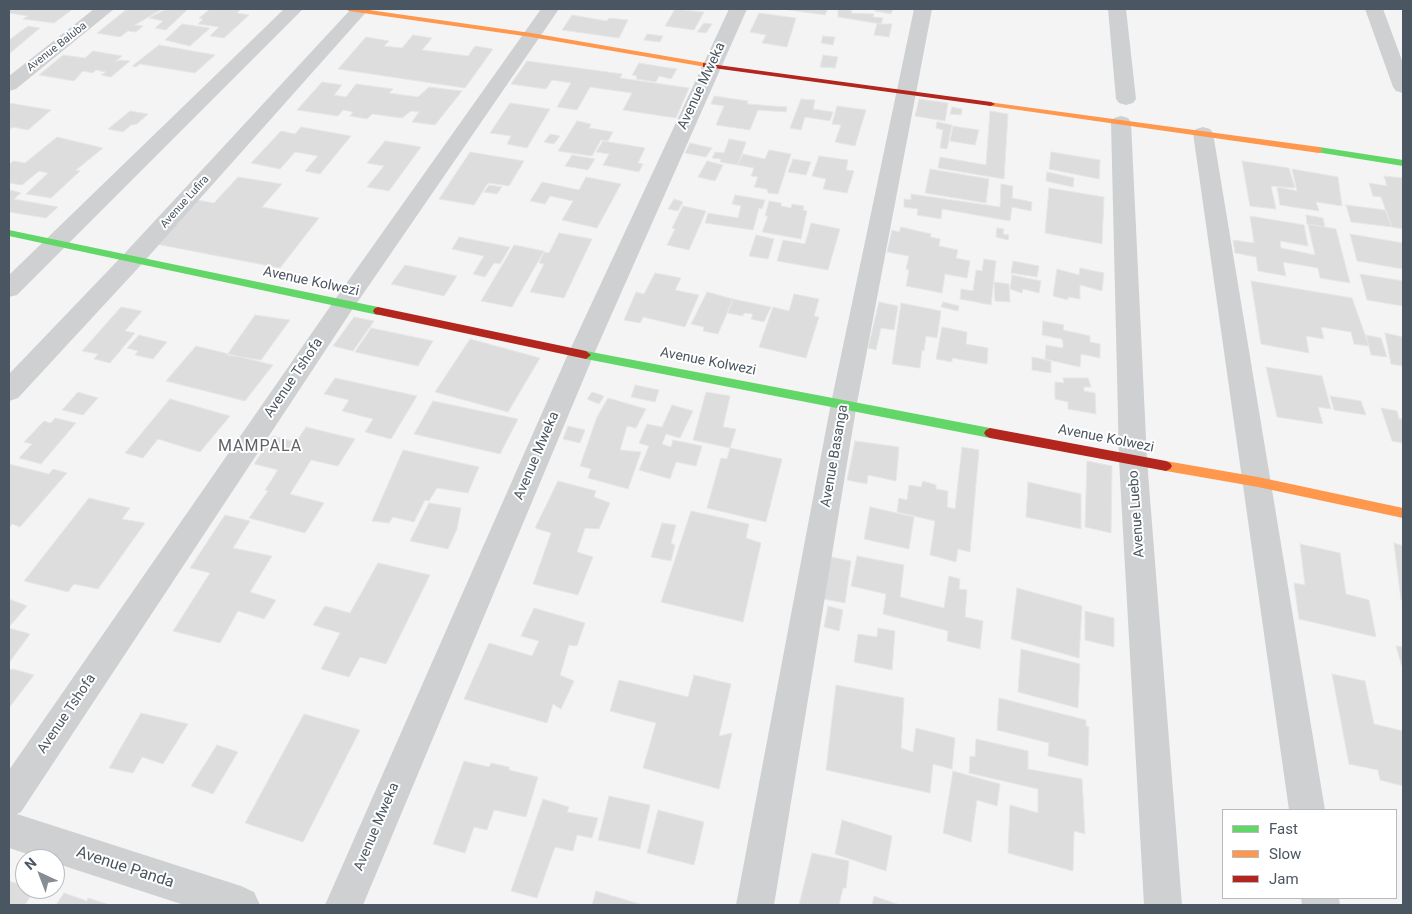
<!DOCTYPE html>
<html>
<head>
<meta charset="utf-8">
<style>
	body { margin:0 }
	#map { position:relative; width:1412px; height:914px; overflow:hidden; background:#f4f4f4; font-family:Roboto,sans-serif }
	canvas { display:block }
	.frame { position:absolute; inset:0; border:10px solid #4a5661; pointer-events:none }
	.legend { position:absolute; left:1222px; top:809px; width:175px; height:90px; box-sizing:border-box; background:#fff; border:1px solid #b7bbc0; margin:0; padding:6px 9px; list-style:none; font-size:15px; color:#4a5661 }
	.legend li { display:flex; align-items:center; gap:10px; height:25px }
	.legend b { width:25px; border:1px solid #b7bbc0 }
	.north { position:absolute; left:15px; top:849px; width:50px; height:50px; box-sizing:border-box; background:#fff; border:1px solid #b7bbc0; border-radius:50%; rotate:317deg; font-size:14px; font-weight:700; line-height:20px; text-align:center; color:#4a5661 }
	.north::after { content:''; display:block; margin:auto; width:18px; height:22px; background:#868d94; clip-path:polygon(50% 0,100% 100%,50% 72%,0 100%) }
</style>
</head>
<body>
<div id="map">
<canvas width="1412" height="914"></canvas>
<div class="frame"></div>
<ul class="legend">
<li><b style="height:6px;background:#63d668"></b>Fast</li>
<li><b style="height:6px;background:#ff974d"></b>Slow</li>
<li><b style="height:6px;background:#b3261e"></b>Jam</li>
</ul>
<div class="north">N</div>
</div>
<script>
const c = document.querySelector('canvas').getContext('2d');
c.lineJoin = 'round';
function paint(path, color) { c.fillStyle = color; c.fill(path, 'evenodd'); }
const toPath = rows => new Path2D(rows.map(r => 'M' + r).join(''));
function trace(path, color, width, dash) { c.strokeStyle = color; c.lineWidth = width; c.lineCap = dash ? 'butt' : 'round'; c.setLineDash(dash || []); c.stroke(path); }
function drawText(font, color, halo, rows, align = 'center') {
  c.font = font + ' Roboto,sans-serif'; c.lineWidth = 4; c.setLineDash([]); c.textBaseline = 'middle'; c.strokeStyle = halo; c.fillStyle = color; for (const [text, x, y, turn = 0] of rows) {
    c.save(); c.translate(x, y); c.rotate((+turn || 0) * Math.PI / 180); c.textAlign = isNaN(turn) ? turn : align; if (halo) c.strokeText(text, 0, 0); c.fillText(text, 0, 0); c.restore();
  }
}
const building = toPath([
	[9,9,73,9,54,23,23,19,28,16,9,13,9,9],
	[127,9,162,9,135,25,143,26,136,32,128,31,120,37,97,33,127,9],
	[166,9,188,9,166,30,155,28,163,21,149,18,166,9],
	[210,9,240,10,237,13,249,15,224,38,210,36,219,27,198,24,203,19,199,18,210,9],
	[675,9,704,12,694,30,665,26,675,9],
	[782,9,828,9,825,15,782,9],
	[838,9,852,10,851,13,874,14,873,17,883,18,881,24,838,17,838,9],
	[875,9,893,9,891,14,875,11,875,9],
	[759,13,796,18,787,47,762,43,766,35,750,32,759,13],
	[572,15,607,21,609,18,628,20,619,38,562,30,572,15],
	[704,23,712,24,706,33,697,32,704,23],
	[182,24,210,28,190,46,165,40,182,24],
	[877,24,892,24,889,37,874,35,877,24],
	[28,26,40,28,9,54,9,40,28,26],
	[647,34,663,36,660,42,644,40,647,34],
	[413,35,432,38,422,50,468,56,475,46,493,49,465,88,338,69,366,37,389,41,384,46,402,48,413,35],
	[823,36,835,37,833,45,821,43,823,36],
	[159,45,215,55,195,73,140,64,136,67,132,66,159,45],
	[93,51,122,56,115,62,120,60,130,61,111,77,101,75,106,72,96,70,93,73,83,71,74,81,39,75,63,55,85,58,93,51],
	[823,55,838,57,835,68,820,67,823,55],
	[527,61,622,74,620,78,689,88,676,118,623,110,632,93,590,87,577,110,557,107,571,83,552,80,546,89,511,84,527,61],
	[639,63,663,67,677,69,671,79,659,76,656,82,636,79,637,76,632,75,639,63],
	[322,82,342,85,334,95,346,97,356,84,393,89,389,93,418,97,429,87,462,91,435,125,412,122,419,112,411,111,402,118,372,114,367,119,350,116,353,112,343,110,338,116,297,110,322,82],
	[714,96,748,101,747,104,787,107,786,112,758,110,750,130,716,125,724,106,711,104,714,96],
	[801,99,815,100,813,109,833,112,830,121,805,117,801,130,790,128,801,99],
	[919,99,948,103,945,121,915,116,919,99],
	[9,103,51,110,28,130,13,127,10,129,9,103],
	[510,103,550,109,527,148,507,144,511,136,490,133,510,103],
	[837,106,866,110,855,146,835,142,841,125,832,124,837,106],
	[952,107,962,109,961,115,950,114,952,107],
	[130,111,148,114,137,124,131,125,123,132,108,129,130,111],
	[990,111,1008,114,1004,179,938,168,940,157,986,165,990,111],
	[577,121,591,124,589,128,613,132,608,141,601,140,592,156,558,151,577,121],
	[937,122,952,125,947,149,940,148,943,130,936,128,937,122],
	[953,126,979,130,975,145,950,141,953,126],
	[301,127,351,136,320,174,305,171,318,156,295,152,280,169,251,163,281,131,295,134,301,127],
	[550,134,560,136,554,144,544,142,550,134],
	[57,137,103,148,76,170,80,171,51,198,26,194,48,173,39,171,22,185,9,183,9,165,13,161,25,163,57,137],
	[729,139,746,142,738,165,720,162,721,159,712,158,715,152,724,153,729,139],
	[385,141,421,147,389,191,367,187,384,166,367,163,385,141],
	[603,141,645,148,638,163,643,164,639,172,603,165,609,154,596,152,603,141],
	[690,143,712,148,706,157,685,153,690,143],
	[769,150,791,154,778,194,768,193,767,189,754,187,758,177,751,176,754,168,738,165,743,154,765,159,769,150],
	[470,152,524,161,509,186,488,183,474,205,439,199,470,152],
	[1051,152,1100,160,1099,179,1049,169,1051,152],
	[572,155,595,159,588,170,565,166,572,155],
	[819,156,848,160,846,170,854,171,847,193,823,189,826,179,812,176,819,156],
	[793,159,811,162,806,175,788,172,793,159],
	[707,161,723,165,715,181,698,177,707,161],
	[1242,161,1289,168,1295,188,1271,186,1276,209,1250,206,1242,161],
	[930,169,989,179,986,203,925,193,930,169],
	[1292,169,1338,177,1342,206,1316,202,1319,211,1280,205,1277,187,1297,191,1292,169],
	[1047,172,1074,178,1073,187,1046,181,1047,172],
	[1384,176,1403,178,1403,229,1392,227,1381,197,1373,196,1369,183,1387,186,1384,176],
	[238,177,282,184,262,207,319,218,280,268,156,244,197,200,214,203,238,177],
	[586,177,621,184,597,228,562,220,573,201,550,196,545,204,530,201,542,182,579,190,586,177],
	[1001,184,1013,186,1012,198,1032,202,1031,211,1012,207,1010,221,942,209,941,219,917,215,918,209,904,207,904,199,911,200,911,194,1000,207,1001,184],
	[489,185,502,187,497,194,484,192,489,185],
	[1049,188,1104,197,1102,244,1045,233,1049,188],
	[11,190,21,193,14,199,58,207,46,218,9,212,9,192,11,190],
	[735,195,765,200,762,209,759,208,753,230,705,223,708,213,738,218,741,206,732,204,735,195],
	[674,199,683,202,678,211,668,209,674,199],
	[769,201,781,203,781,206,791,208,792,204,804,206,803,210,807,211,801,239,762,232,768,216,765,216,769,201],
	[1346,205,1385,210,1392,227,1351,222,1346,205],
	[683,206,706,211,689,250,667,245,675,229,672,228,683,206],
	[1306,215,1323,218,1325,227,1307,224,1306,215],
	[1250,216,1304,225,1308,246,1280,241,1281,248,1315,255,1308,224,1336,229,1350,283,1320,278,1318,268,1283,262,1286,276,1258,271,1256,257,1235,253,1233,240,1254,243,1250,216],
	[811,223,840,229,828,270,777,261,783,240,805,244,811,223],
	[901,227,931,234,930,237,940,239,939,246,958,250,956,258,970,261,967,278,945,274,942,293,906,286,909,270,906,269,909,256,887,252,892,230,899,232,901,227],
	[997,228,1004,229,1003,234,1009,235,1008,240,996,237,997,228],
	[559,233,592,239,564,298,530,292,544,264,539,263,544,252,549,253,559,233],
	[1350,234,1403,243,1403,269,1357,261,1350,234],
	[756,235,774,239,768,259,749,256,756,235],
	[459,237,510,247,500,264,494,263,485,277,473,274,484,256,452,249,459,237],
	[514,245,544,251,512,307,481,301,514,245],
	[984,259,996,261,991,305,960,299,961,289,973,291,976,270,982,271,984,259],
	[1013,261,1039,266,1037,277,1011,273,1013,261],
	[405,265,457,276,444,296,391,284,405,265],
	[1080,268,1104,273,1102,291,1080,285,1080,299,1068,297,1068,300,1053,296,1057,269,1079,275,1080,268],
	[655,273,681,278,675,290,699,295,685,327,643,317,640,323,624,320,636,292,644,294,655,273],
	[1360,274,1403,281,1403,306,1367,300,1360,274],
	[1012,275,1041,281,1039,293,1023,289,1022,293,1010,289,1012,275],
	[1251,281,1352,298,1369,346,1354,344,1351,332,1321,327,1324,339,1306,336,1309,353,1261,344,1251,281],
	[994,282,1009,284,1010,302,995,301,994,282],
	[707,292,733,299,718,334,703,331,704,327,691,324,707,292],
	[794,294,819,299,814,316,819,317,806,358,759,347,773,307,789,311,794,294],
	[733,299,771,307,764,322,751,319,753,314,744,313,743,316,728,313,733,299],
	[879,302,898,306,894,330,881,328,876,350,868,348,879,302],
	[943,302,959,306,958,311,941,307,943,302],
	[901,303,941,311,937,338,926,336,924,351,922,350,920,368,892,364,901,303],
	[121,307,142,311,125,331,135,333,110,363,94,359,98,354,82,351,121,307],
	[255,315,290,320,261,360,227,355,255,315],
	[354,317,374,321,353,351,333,346,354,317],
	[1043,321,1064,325,1063,330,1090,336,1090,342,1100,344,1100,358,1081,354,1080,367,1045,359,1046,345,1063,348,1063,343,1062,339,1042,335,1043,321],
	[942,327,967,332,966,344,988,348,987,364,952,358,952,362,936,359,942,327],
	[371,328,433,341,418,366,355,352,371,328],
	[1385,333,1403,337,1403,366,1391,364,1385,333],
	[139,335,167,342,153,359,135,355,138,351,127,348,139,335],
	[1366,335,1381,338,1387,357,1371,355,1366,335],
	[470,339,540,358,508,412,435,392,470,339],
	[196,346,273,365,245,401,166,381,196,346],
	[1032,357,1051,361,1051,373,1032,370,1032,357],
	[1266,367,1322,376,1331,409,1318,407,1323,424,1277,417,1266,367],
	[335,378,417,396,391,439,365,432,373,419,342,411,349,400,324,394,335,378],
	[1063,378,1088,378,1091,387,1084,387,1084,391,1095,393,1096,414,1068,409,1068,402,1055,399,1055,382,1064,383,1063,378],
	[635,385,659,390,655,402,631,397,635,385],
	[78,392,98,398,83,415,62,410,78,392],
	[592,392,604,396,599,404,587,399,592,392],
	[706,392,730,396,723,427,736,429,730,448,693,440,706,392],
	[1330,396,1361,401,1366,415,1334,410,1330,396],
	[608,398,646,409,636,428,627,426,620,450,641,452,628,489,588,478,591,469,580,466,597,417,608,398],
	[170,399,230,416,200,452,158,439,143,458,125,453,170,399],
	[433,401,518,419,500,454,414,434,433,401],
	[672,405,693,411,680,438,666,434,662,444,671,447,673,440,702,446,696,466,676,462,670,479,639,470,649,446,639,443,647,424,662,427,672,405],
	[1381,408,1397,411,1399,419,1403,419,1403,443,1392,441,1381,408],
	[55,418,76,423,41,464,19,458,32,444,24,442,44,421,51,423,55,418],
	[568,426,585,430,580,443,563,439,568,426],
	[306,427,355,439,338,466,311,460,290,494,324,503,305,533,249,518,268,491,265,490,278,470,254,464,273,436,296,442,306,427],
	[855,441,899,447,896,481,868,475,867,484,847,480,855,441],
	[962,447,979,450,970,552,958,549,956,562,930,555,935,521,897,512,899,498,907,500,909,485,921,487,923,481,936,485,936,489,948,491,947,507,955,509,962,447],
	[730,448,782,459,766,522,707,508,721,458,727,459,730,448],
	[403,450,479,467,468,493,437,488,429,501,425,500,414,522,393,517,389,523,372,521,403,450],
	[1087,461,1112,466,1111,533,1085,527,1087,461],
	[9,464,49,474,53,469,67,473,20,527,12,524,9,528,9,464],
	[558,481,596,491,594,497,610,503,599,529,585,528,577,552,593,557,578,595,533,584,551,533,535,528,558,481],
	[1028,482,1081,494,1081,529,1026,517,1028,482],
	[89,498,130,508,122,519,145,523,98,589,74,584,68,592,24,581,89,498],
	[429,503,461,508,457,529,448,549,410,541,429,503],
	[870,507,914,517,909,549,864,539,870,507],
	[691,511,749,524,746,538,761,543,743,622,661,602,691,511],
	[225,515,250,521,233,548,272,556,250,592,276,600,264,619,238,611,220,643,173,631,210,573,190,568,225,515],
	[662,523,676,525,671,543,675,545,671,561,651,557,662,523],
	[1394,543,1403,546,1403,601,1401,600,1394,543],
	[1300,544,1340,553,1346,594,1369,600,1376,637,1299,619,1294,583,1305,585,1300,544],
	[857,556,904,565,900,597,944,608,949,576,960,579,959,589,967,590,965,617,983,621,980,649,947,641,948,631,883,614,886,594,851,586,857,556],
	[831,557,851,561,845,603,824,599,831,557],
	[378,563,430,575,386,664,360,657,349,677,321,669,340,633,313,625,325,606,350,613,378,563],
	[1017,588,1082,606,1079,658,1011,639,1017,588],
	[9,599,27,606,9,627,9,599],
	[828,606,843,610,839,631,824,627,828,606],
	[534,608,585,623,577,646,569,645,560,675,574,681,561,709,553,704,547,723,464,699,489,643,532,656,539,641,521,636,534,608],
	[1085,611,1114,618,1114,647,1085,640,1085,611],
	[9,628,30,634,9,663,9,628],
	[878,628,895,631,892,670,854,662,858,634,877,637,878,628],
	[1396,646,1403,647,1403,667,1402,667,1396,646],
	[1021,649,1080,664,1078,708,1018,692,1021,649],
	[13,669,34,675,9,708,9,670,13,669],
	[1332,674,1365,681,1374,724,1403,731,1403,786,1380,780,1378,770,1349,764,1332,674],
	[694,675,731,684,719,736,732,733,719,789,643,768,656,723,610,711,619,680,688,697,694,675],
	[836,685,904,698,901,748,913,752,916,728,955,738,952,769,933,764,930,793,826,770,836,685],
	[999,698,1086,720,1086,726,1089,727,1088,766,1048,756,1049,743,997,730,999,698],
	[141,713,188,724,163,764,142,757,133,773,109,768,141,713],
	[304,714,360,730,303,842,245,823,304,714],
	[976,739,1028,751,1028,769,1082,779,1085,834,1074,831,1073,871,1008,853,1010,805,1038,813,1038,789,969,773,970,756,975,757,976,739],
	[217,745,238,752,213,794,191,786,217,745],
	[464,761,489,767,491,763,509,767,509,770,538,777,526,817,494,810,487,830,474,827,465,853,433,844,464,761],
	[953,771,1000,784,997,806,977,800,971,842,943,833,953,771],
	[609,796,650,805,640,849,598,840,609,796],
	[543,799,569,807,567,812,598,818,592,838,577,835,573,851,555,847,537,898,511,891,543,799],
	[658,810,704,822,694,865,647,853,658,810],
	[842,820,892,836,886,871,835,854,842,820],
	[812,853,849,861,846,888,843,888,839,905,799,905,812,853],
	[9,881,25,886,25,889,35,889,25,905,9,905,9,881],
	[596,891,643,905,592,905,596,891],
	[64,893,87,901,88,898,110,905,56,905,64,893],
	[874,896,900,905,872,905,874,896]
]);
const street = toPath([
	[94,9,114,9,16,89,9,91,9,76,94,9],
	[284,9,303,9,17,295,9,297,9,275,284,9],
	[351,9,368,10,140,266,18,398,9,401,9,374,124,254,351,9],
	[541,9,559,9,352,310,21,812,17,814,241,886,254,892,260,905,184,905,55,863,55,859,43,859,9,848,9,770,336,298,541,9],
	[729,9,747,9,594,354,363,905,325,905,568,354,729,9],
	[914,9,932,9,857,403,774,905,736,905,831,403,914,9],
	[1108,9,1126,9,1136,99,1133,103,1126,105,1119,103,1116,99,1108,9],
	[1365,9,1383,9,1403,63,1403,93,1396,91,1393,87,1365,9],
	[1121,116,1128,118,1131,122,1147,460,1182,905,1144,905,1119,460,1111,122,1114,118,1121,116],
	[1203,127,1210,129,1213,133,1325,810,1289,810,1193,133,1196,129,1203,127],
	[1301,898,1339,898,1340,905,1302,905,1301,898]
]);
const fast = toPath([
	[1319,147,1403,160,1403,166,1316,152,1315,150,1319,147],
	[9,230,378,307,383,311,378,315,9,236,9,230],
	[586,351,990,428,994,430,996,433,994,436,990,438,586,359,581,355,586,351]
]);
const slow = toPath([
	[346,9,362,9,531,33,706,63,710,65,706,67,531,37,349,11,346,9],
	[988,102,1319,147,1323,150,1319,153,991,106,988,106,988,102],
	[1166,461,1258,477,1403,508,1403,518,1258,487,1166,471,1162,469,1160,466,1162,463,1166,461]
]);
const jam = toPath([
	[703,63,991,102,995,104,991,106,706,67,703,67,703,63],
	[378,307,586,351,591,355,586,359,375,314,373,311,375,308,378,307],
	[990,428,1166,461,1170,463,1172,466,1170,469,1166,471,990,438,986,436,984,433,986,430,990,428]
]);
const farStreetnames = [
	["Avenue Baluba",57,47,-38],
	["Avenue Lufira",185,202,-48]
];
const streetNames = [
	["Avenue Mweka",702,86,-65],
	["Avenue Kolwezi",311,282,12],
	["Avenue Kolwezi",708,362,11],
	["Avenue Tshofa",294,378,-56],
	["Avenue Kolwezi",1106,439,11],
	["Avenue Mweka",537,456,-67],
	["Avenue Basanga",835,456,-80],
	["Avenue Luebo",1137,514,-94],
	["Avenue Tshofa",67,714,-56],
	["Avenue Mweka",377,827,-67]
];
const quarterNames = [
	["MAMPALA",260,447]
];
const nearStreetnames = [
	["Avenue Panda",125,868,18]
];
paint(building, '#ddddde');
trace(building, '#e5e6e7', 1);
paint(street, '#ced0d2');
paint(fast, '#63d668');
paint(slow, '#ff974d');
paint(jam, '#b3261e');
drawText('11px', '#4a5661', '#fff', farStreetnames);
drawText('14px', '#4a5661', '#fff', streetNames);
c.letterSpacing = '1px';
drawText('16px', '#5f6368', '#fff', quarterNames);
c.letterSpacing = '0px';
drawText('16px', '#4a5661', '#fff', nearStreetnames);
</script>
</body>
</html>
